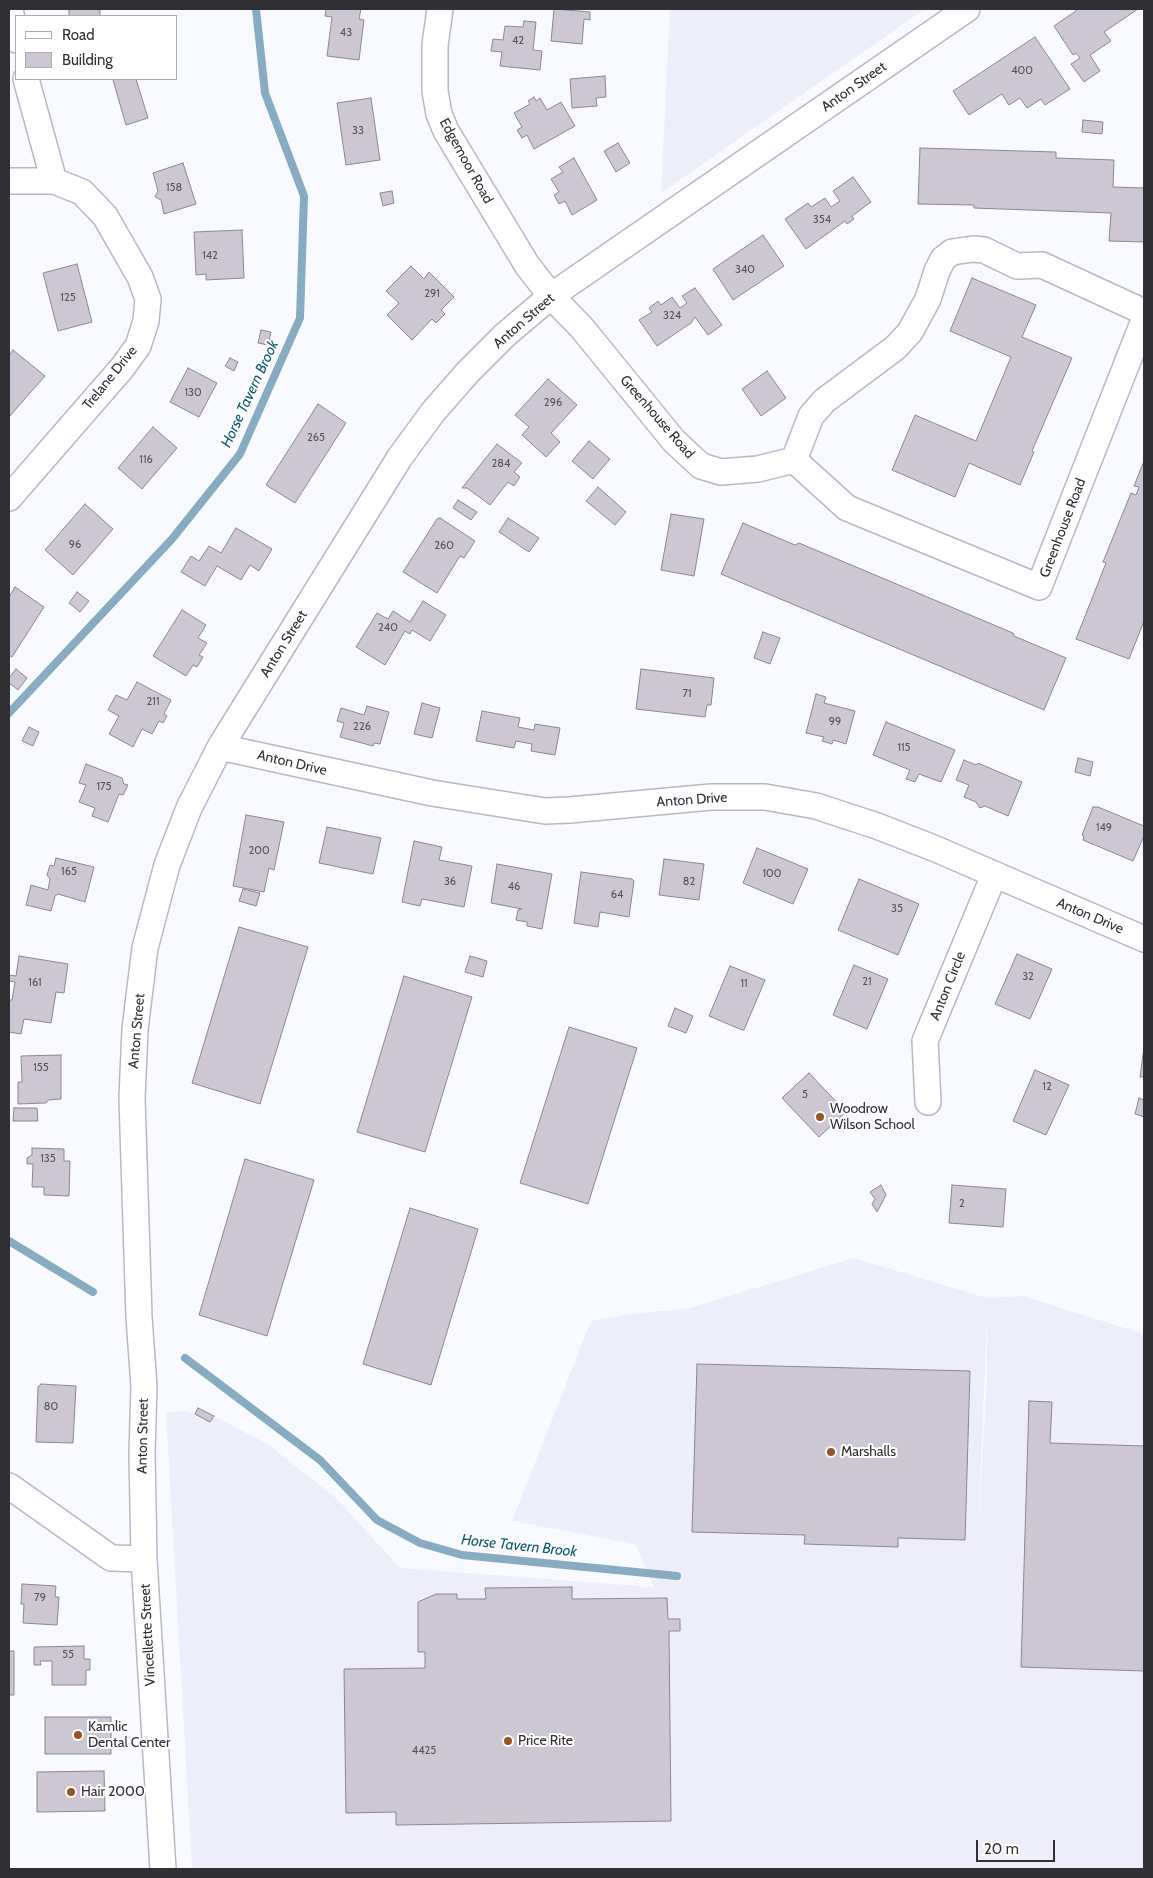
<!DOCTYPE html>
<html>
<head>
<meta charset="utf-8">
<style>
	body { margin:0 }
	#map { position:relative; width:1153px; height:1878px; overflow:hidden; background:#f9faff; font-family:Cabin,sans-serif }
	canvas { display:block }
	.frame { position:absolute; inset:0; border:10px solid #2f2f34; pointer-events:none }
	.legend { position:absolute; left:15px; top:15px; width:162px; height:65px; box-sizing:border-box; background:#fff; border:1px solid #acacae; margin:0; padding:6px 9px; list-style:none; font-size:15px; color:#2f2f34 }
	.legend li { display:flex; align-items:center; gap:10px; height:25px }
	.legend b { width:25px; border:1px solid #acacae }
	.scale { position:absolute; left:976px; top:1840px; width:79px; height:22px; box-sizing:border-box; border:2px solid #2f2f34; border-top:0; padding-left:6px; font-size:15px; line-height:18px; white-space:nowrap; color:#2f2f34; -webkit-text-stroke:4px #fff; paint-order:stroke }
</style>
</head>
<body>
<div id="map">
<canvas width="1153" height="1878"></canvas>
<div class="frame"></div>
<ul class="legend">
<li><b style="height:6px;background:#fff"></b>Road</li>
<li><b style="height:14px;background:#cdc7d3"></b>Building</li>
</ul>
<div class="scale">20 m</div>
</div>
<script>
const c = document.querySelector('canvas').getContext('2d');
c.lineJoin = 'round';
function paint(path, color) { c.fillStyle = color; c.fill(path, 'evenodd'); }
const toPath = rows => new Path2D(rows.map(r => 'M' + r).join(''));
function trace(path, color, width, dash) { c.strokeStyle = color; c.lineWidth = width; c.lineCap = dash ? 'butt' : 'round'; c.setLineDash(dash || []); c.stroke(path); }
function drawText(font, color, halo, rows, align = 'center') {
  c.font = font + ' Cabin,sans-serif'; c.lineWidth = 4; c.setLineDash([]); c.textBaseline = 'middle'; c.strokeStyle = halo; c.fillStyle = color; for (const [text, x, y, turn = 0] of rows) {
    c.save(); c.translate(x, y); c.rotate((+turn || 0) * Math.PI / 180); c.textAlign = isNaN(turn) ? turn : align; if (halo) c.strokeText(text, 0, 0); c.fillText(text, 0, 0); c.restore();
  }
}
const built = toPath([
	[670,9,925,9,661,193],
	[854,1258,987,1298,1023,1296,1144,1334,1144,1869,192,1869,166,1413,183,1411,220,1419,269,1445,337,1499,400,1568,654,1587,635,1544,512,1521,591,1321,629,1314,690,1308],
	[987,1317,987,1381,978,1532]
]);
const stream = toPath([
	[9,713,172,539,240,454,300,318,304,196,265,93,256,9],
	[9,1241,93,1292],
	[185,1358,320,1460,377,1520,420,1543,462,1555,677,1576]
]);
const building = toPath([
	[69,9,100,9,100,16,69,16,69,9],
	[326,9,361,9,359,19,364,20,359,60,327,56,332,17,325,16,326,9],
	[554,9,590,12,590,20,584,19,582,44,551,41,554,9],
	[1075,9,1138,9,1104,32,1111,41,1090,55,1100,71,1084,82,1071,64,1080,58,1076,53,1073,55,1054,26,1076,11,1075,9],
	[524,21,536,22,533,50,542,51,540,70,500,66,502,52,491,51,493,39,503,40,505,26,523,27,524,21],
	[1035,37,1070,89,1045,105,1041,99,1027,108,1020,98,1009,105,1002,94,969,115,953,91,1035,37],
	[605,76,606,97,596,98,597,106,572,108,570,79,605,76],
	[116,79,136,79,148,118,126,125,113,80,116,79],
	[534,97,536,101,540,98,547,110,561,102,575,126,534,149,527,135,522,138,517,130,522,127,514,113,530,104,528,101,534,97],
	[371,98,380,160,346,165,337,103,371,98],
	[1083,120,1103,122,1102,134,1082,132,1083,120],
	[618,143,630,163,616,172,604,151,618,143],
	[920,148,1056,152,1056,158,1114,160,1113,187,1144,188,1144,242,1109,241,1111,213,974,208,974,205,918,204,920,148],
	[574,158,597,200,572,215,565,201,559,204,554,195,559,192,551,179,563,172,559,167,574,158],
	[183,163,196,204,164,214,161,200,155,197,158,191,153,173,183,163],
	[853,177,871,202,852,216,854,219,847,224,845,221,806,249,785,219,808,203,811,207,825,198,831,207,840,201,833,191,853,177],
	[392,191,394,203,383,206,380,193,392,191],
	[242,230,244,278,206,280,206,274,196,275,194,232,242,230],
	[763,235,784,266,733,300,713,269,763,235],
	[77,264,92,322,58,331,43,273,77,264],
	[411,266,424,279,429,272,454,297,441,310,445,314,436,323,432,319,412,340,387,315,399,303,386,291,411,266],
	[972,278,1036,305,1022,337,1072,358,1032,451,1034,452,1020,485,969,463,955,497,892,470,915,415,976,441,1011,357,950,331,972,278],
	[695,288,722,325,708,335,695,317,691,323,657,346,639,320,652,312,649,308,658,301,661,305,672,297,680,308,687,303,682,296,695,288],
	[261,330,271,332,268,345,258,343,261,330],
	[13,350,45,376,9,417,9,356,13,350],
	[230,358,238,362,234,371,225,366,230,358],
	[188,368,217,383,199,417,170,402,188,368],
	[767,371,786,398,761,416,742,389,767,371],
	[548,379,577,405,551,433,560,442,546,457,522,435,529,427,515,415,548,379],
	[318,404,346,423,295,503,266,485,318,404],
	[153,427,177,448,142,489,118,468,153,427],
	[589,441,610,459,593,479,572,461,589,441],
	[497,444,522,463,514,472,520,477,514,486,508,482,490,505,467,488,462,488,497,444],
	[1144,461,1144,621,1129,659,1076,639,1106,563,1103,562,1131,493,1136,495,1139,487,1134,486,1144,461],
	[598,487,626,512,615,525,586,501,598,487],
	[458,500,477,512,471,520,453,508,458,500],
	[85,504,113,529,73,575,45,550,85,504],
	[671,514,704,519,694,576,661,570,671,514],
	[440,518,475,541,464,558,460,556,437,593,403,572,437,519,440,518],
	[508,518,539,538,529,552,499,532,508,518],
	[743,523,795,545,799,543,1013,633,1014,636,1066,658,1044,710,721,574,743,523],
	[236,528,272,549,259,571,250,565,241,580,217,566,205,586,181,572,191,556,199,561,209,546,221,553,236,528],
	[15,587,44,607,12,657,9,655,9,597,15,587],
	[77,592,89,601,80,612,69,603,77,592],
	[423,601,446,615,430,641,412,630,410,634,405,631,385,665,356,647,377,613,388,619,393,611,410,622,423,601],
	[182,610,206,625,198,638,207,643,199,655,203,657,197,667,193,665,186,676,153,656,182,610],
	[763,632,780,638,770,664,754,658,763,632],
	[16,669,27,678,18,690,9,683,9,678,16,669],
	[641,669,714,678,711,705,707,705,705,717,636,709,641,669],
	[137,682,171,700,164,714,167,716,163,723,159,721,152,734,142,729,133,747,109,734,119,716,108,710,116,695,127,700,137,682],
	[816,694,826,697,824,703,855,711,846,744,833,740,832,744,822,741,824,737,806,733,816,694],
	[422,703,440,708,432,738,414,734,422,703],
	[367,706,389,712,380,744,374,743,373,746,340,737,344,723,337,721,341,708,364,715,367,706],
	[482,711,520,718,518,727,534,730,535,724,560,728,555,755,531,751,532,744,516,741,514,748,476,741,482,711],
	[886,722,955,750,941,782,919,774,915,782,906,779,910,770,873,755,886,722],
	[29,727,39,732,33,746,22,741,29,727],
	[1078,758,1093,762,1090,776,1075,772,1078,758],
	[964,760,976,765,978,763,1022,782,1008,816,985,806,980,808,976,802,964,797,969,785,956,780,964,760],
	[86,764,122,778,124,784,128,785,123,795,119,794,108,822,92,816,95,808,79,802,86,785,79,783,86,764],
	[1093,807,1098,807,1144,826,1144,836,1133,861,1083,840,1084,836,1082,835,1093,807],
	[246,815,284,822,274,870,269,868,264,892,233,886,246,815],
	[327,827,381,838,373,874,319,863,327,827],
	[414,841,442,847,439,860,472,866,464,907,422,899,420,906,402,902,414,841],
	[757,848,808,869,793,904,743,883,757,848],
	[56,858,94,867,85,902,58,894,55,896,51,911,26,905,31,885,48,890,50,879,47,875,50,865,54,866,56,858],
	[664,859,704,864,699,900,659,895,664,859],
	[497,864,552,874,542,929,527,926,527,922,516,920,518,910,522,909,491,903,497,864],
	[581,872,632,879,634,881,629,917,600,912,598,927,574,923,581,872],
	[859,879,919,904,898,955,838,930,859,879],
	[243,889,260,893,256,906,239,901,243,889],
	[239,927,308,947,260,1104,192,1083,239,927],
	[1017,954,1052,969,1030,1019,995,1004,1017,954],
	[19,956,68,964,64,993,56,992,51,1023,24,1019,21,1034,9,1032,9,1000,12,1000,15,982,9,981,9,975,16,976,19,956],
	[470,956,487,961,483,977,465,972,470,956],
	[854,965,888,979,867,1029,833,1015,854,965],
	[730,966,765,980,744,1030,742,1030,709,1016,730,966],
	[404,976,472,997,425,1152,357,1132,404,976],
	[675,1008,693,1016,686,1033,668,1026,675,1008],
	[569,1027,637,1048,588,1204,520,1183,569,1027],
	[1144,1047,1144,1077,1140,1077,1144,1047],
	[61,1055,61,1099,48,1100,46,1103,18,1104,18,1082,22,1082,21,1056,61,1055],
	[1035,1070,1069,1085,1046,1135,1013,1121,1035,1070],
	[809,1073,846,1112,819,1137,782,1098,809,1073],
	[1139,1098,1144,1100,1144,1117,1135,1114,1139,1098],
	[14,1108,37,1108,38,1121,13,1121,14,1108],
	[32,1148,64,1149,64,1161,70,1161,69,1196,44,1195,44,1187,32,1187,33,1164,27,1164,27,1158,32,1155,32,1148],
	[245,1159,314,1180,267,1336,199,1315,245,1159],
	[881,1185,886,1195,877,1212,872,1204,875,1199,870,1192,881,1185],
	[952,1185,1006,1189,1003,1227,949,1223,952,1185],
	[410,1208,478,1229,431,1385,363,1364,410,1208],
	[697,1364,970,1371,965,1540,898,1538,898,1547,804,1544,805,1535,692,1532,697,1364],
	[41,1384,76,1386,73,1443,36,1442,38,1387,41,1384],
	[1029,1401,1052,1402,1050,1443,1144,1446,1144,1671,1021,1667,1029,1401],
	[198,1408,214,1416,210,1422,195,1414,198,1408],
	[22,1584,56,1586,55,1597,59,1597,57,1625,23,1623,24,1604,21,1604,22,1584],
	[572,1587,572,1599,667,1598,668,1619,680,1619,680,1631,669,1631,671,1821,396,1825,396,1812,346,1813,344,1669,425,1668,425,1652,418,1652,418,1602,436,1594,457,1594,457,1599,486,1599,485,1588,572,1587],
	[84,1646,84,1659,90,1659,90,1670,86,1670,86,1685,52,1685,52,1661,40,1661,41,1665,34,1665,34,1647,84,1646],
	[9,1651,14,1651,14,1695,9,1695,9,1651],
	[45,1717,111,1717,111,1754,45,1754,45,1717],
	[104,1771,105,1811,37,1812,37,1772,104,1771]
]);
const minor = toPath([
	[10,9,16,40],
	[440,9,435,45,435,91,439,114,446,131,527,265,551,296,582,328,674,441,701,466,721,472,758,469,794,460],
	[26,79,54,181],
	[9,181,54,181,82,192,105,216,140,277,148,299,146,321,138,346,122,368,9,498],
	[1144,312,1042,265,1017,266,984,250,973,249,952,252,943,259,937,271,928,299,910,332,895,348,824,401,811,416,794,460,847,508,1039,587,1144,320],
	[220,747,432,793,545,811,570,810,711,797,765,797,816,806,877,826,936,849,1144,939],
	[928,1102,925,1041,994,875],
	[9,1486,111,1558,144,1559],
	[163,1869,144,1559,142,1454,144,1386,139,1317,132,1098,135,1029,145,948,167,865,189,808,220,747,400,457,433,412,468,372,505,335,551,296,967,9]
]);
const markers = [
	[820,1117,5,"#965323"],
	[831,1452,5,"#965323"],
	[78,1735,5,"#965323"],
	[508,1741,5,"#965323"],
	[71,1792,5,"#965323"]
];
const numberNames = [
	["43",346,33],
	["42",518,41],
	["400",1022,71],
	["33",358,131],
	["158",174,188],
	["354",822,220],
	["142",210,256],
	["340",745,270],
	["291",432,294],
	["125",68,298],
	["324",672,316],
	["130",193,393],
	["296",553,403],
	["265",316,438],
	["116",146,460],
	["284",501,464],
	["96",75,545],
	["260",444,546],
	["240",388,628],
	["71",687,694],
	["211",153,702],
	["99",835,722],
	["226",362,727],
	["115",904,748],
	["175",104,787],
	["149",1104,828],
	["200",259,851],
	["165",69,872],
	["100",772,874],
	["36",450,882],
	["82",689,882],
	["46",514,887],
	["64",617,895],
	["35",897,909],
	["32",1028,977],
	["21",867,982],
	["161",35,983],
	["11",744,984],
	["155",41,1068],
	["12",1047,1087],
	["5",805,1095],
	["135",48,1159],
	["2",962,1204],
	["80",51,1407],
	["79",40,1598],
	["55",68,1655],
	["4425",424,1751]
];
const streetNames = [
	["Anton Street",854,87,-35],
	["Edgemoor Road",466,161,61],
	["Anton Street",524,321,-41],
	["Trelane Drive",110,378,-51],
	["Greenhouse Road",657,417,49],
	["Greenhouse Road",1063,528,-69],
	["Anton Street",284,644,-58],
	["Anton Drive",292,763,13],
	["Anton Drive",692,800,-4],
	["Anton Drive",1090,916,23],
	["Anton Circle",948,986,-68],
	["Anton Street",137,1031,-85],
	["Anton Street",143,1436,-89],
	["Vincellette Street",148,1635,-93]
];
const poiNames = [
	["Woodrow",830,1109],
	["Wilson School",830,1125],
	["Marshalls",841,1452],
	["Kamlic",88,1727],
	["Dental Center",88,1743],
	["Price Rite",518,1741],
	["Hair 2000",81,1792]
];
const waterNames = [
	["Horse Tavern Brook",250,394,-65],
	["Horse Tavern Brook",519,1546,6]
];
paint(built, '#edeefa');
trace(stream, '#87acc1', 8);
paint(building, '#cdc7d3');
trace(building, '#8c8691', 1);
trace(minor, '#b7b8c4', 28);
trace(minor, '#fff', 25);
for (const [x, y, r, color] of markers) { const dot = new Path2D(); dot.arc(x, y, r, 0, 2 * Math.PI); c.fillStyle = color; c.fill(dot); trace(dot, '#fff', 2); }
drawText('11px', '#56555c', null, numberNames);
drawText('14px', '#2f2f34', '#fff', streetNames);
drawText('14px', '#2f2f34', '#fff', poiNames, 'left');
drawText('italic 15px', '#0c5a78', '#fff', waterNames);
</script>
</body>
</html>
